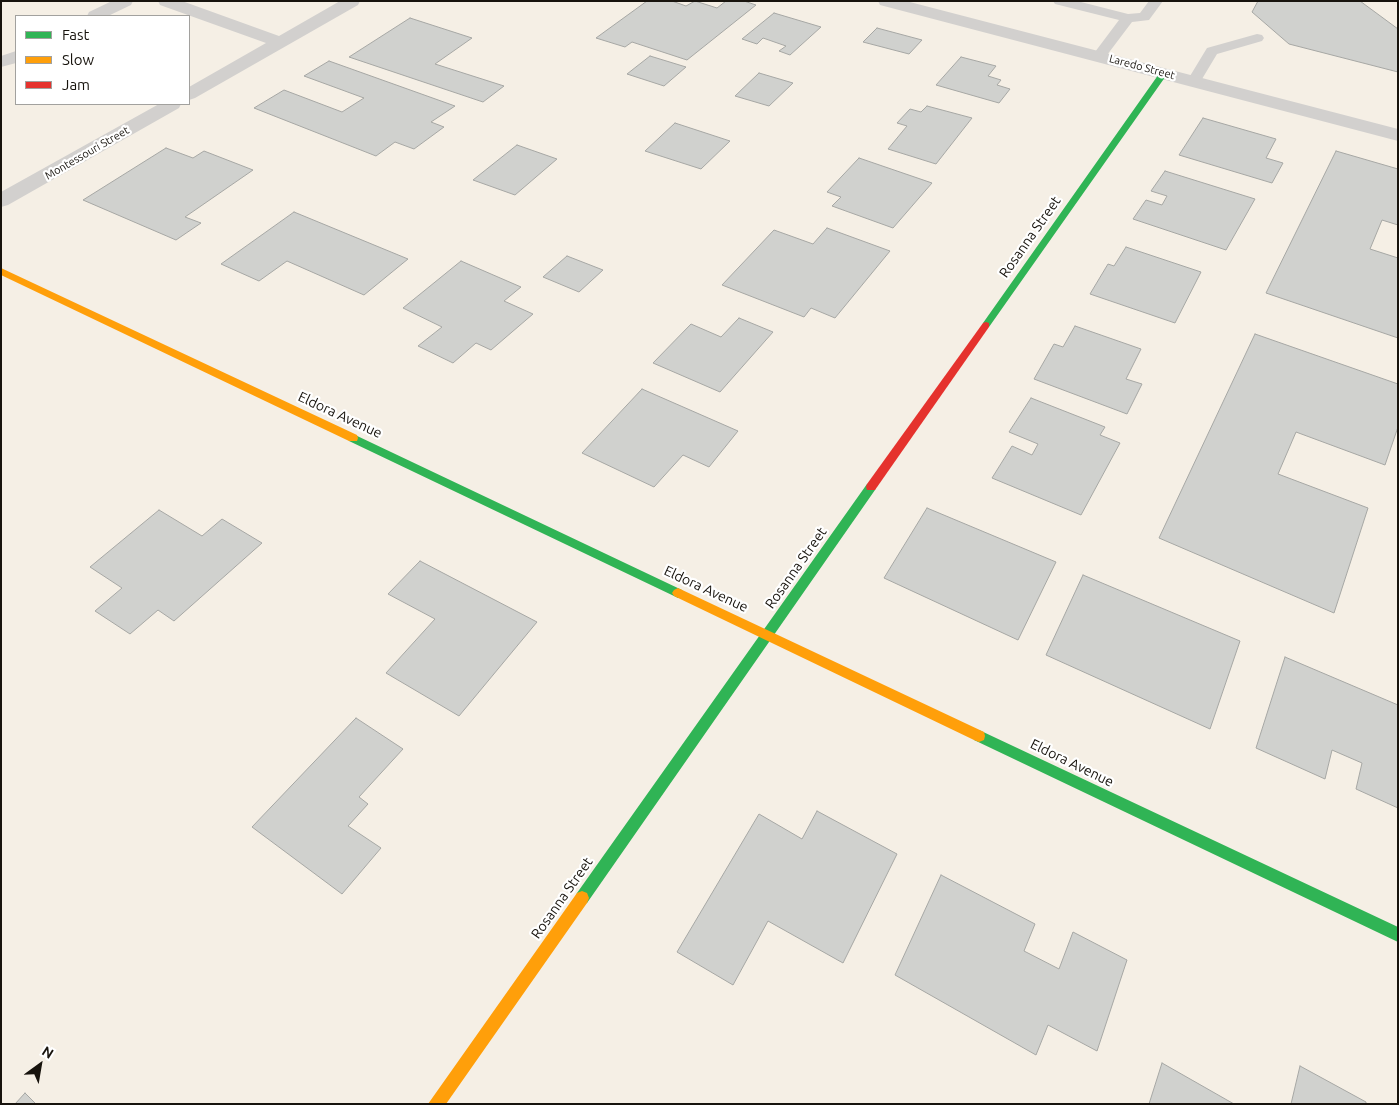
<!DOCTYPE html>
<html>
<head>
<meta charset="utf-8">
<style>
	body { margin:0 }
	#map { position:relative; width:1399px; height:1105px; overflow:hidden; background:#f5efe5; font-family:Ubuntu,sans-serif }
	canvas { display:block }
	.frame { position:absolute; inset:0; border:2px solid #17130d; pointer-events:none }
	.legend { position:absolute; left:15px; top:15px; width:175px; height:90px; box-sizing:border-box; background:#fff; border:1px solid #a2a19e; margin:0; padding:6px 9px; list-style:none; font-size:15px; color:#17130d }
	.legend li { display:flex; align-items:center; gap:10px; height:25px }
	.legend b { width:25px; border:1px solid #a2a19e }
	.north { position:absolute; left:15px; top:1040px; width:50px; height:50px; -webkit-text-stroke:4px #fff; paint-order:stroke; rotate:32deg; font-size:14px; font-weight:700; line-height:20px; text-align:center; color:#17130d }
	.north::after { content:''; display:block; margin:auto; width:18px; height:22px; background:#17130d; clip-path:polygon(50% 0,100% 100%,50% 72%,0 100%) }
</style>
</head>
<body>
<div id="map">
<canvas width="1399" height="1105"></canvas>
<div class="frame"></div>
<ul class="legend">
<li><b style="height:6px;background:#30b455"></b>Fast</li>
<li><b style="height:6px;background:#ff9f0a"></b>Slow</li>
<li><b style="height:6px;background:#e5322d"></b>Jam</li>
</ul>
<div class="north">N</div>
</div>
<script>
const c = document.querySelector('canvas').getContext('2d');
c.lineJoin = 'round';
function paint(path, color) { c.fillStyle = color; c.fill(path, 'evenodd'); }
const toPath = rows => new Path2D(rows.map(r => 'M' + r).join(''));
function trace(path, color, width, dash) { c.strokeStyle = color; c.lineWidth = width; c.lineCap = dash ? 'butt' : 'round'; c.setLineDash(dash || []); c.stroke(path); }
function drawText(font, color, halo, rows, align = 'center') {
  c.font = font + ' Ubuntu,sans-serif'; c.lineWidth = 4.5; c.setLineDash([]); c.textBaseline = 'middle'; c.strokeStyle = halo; c.fillStyle = color; for (const [text, x, y, turn = 0] of rows) {
    c.save(); c.translate(x, y); c.rotate((+turn || 0) * Math.PI / 180); c.textAlign = isNaN(turn) ? turn : align; if (halo) c.strokeText(text, 0, 0); c.fillText(text, 0, 0); c.restore();
  }
}
const building = toPath([
	[647,1,672,1,686,6,695,1,717,8,726,1,744,1,756,5,687,60,632,42,625,47,596,38,647,1],
	[1258,1,1360,1,1398,29,1398,72,1289,44,1252,12,1258,1],
	[774,13,821,27,790,55,779,51,786,46,763,38,757,44,742,39,774,13],
	[410,18,472,38,435,64,504,86,483,102,349,57,410,18],
	[877,28,922,40,909,54,863,42,877,28],
	[650,56,686,67,664,86,627,74,650,56],
	[961,57,996,66,988,76,1001,80,997,85,1010,89,999,103,936,85,961,57],
	[329,61,455,106,431,122,444,127,414,149,395,142,376,156,254,108,284,90,342,112,364,98,304,76,329,61],
	[759,73,793,83,769,106,735,96,759,73],
	[927,106,972,118,936,164,888,149,907,126,897,123,910,109,921,112,927,106],
	[1203,118,1276,139,1266,158,1283,163,1272,183,1179,155,1203,118],
	[675,123,730,141,701,169,645,151,675,123],
	[517,145,557,159,515,195,473,180,517,145],
	[166,148,193,158,204,151,253,170,185,217,201,223,176,240,83,200,166,148],
	[1336,151,1398,169,1398,225,1382,220,1370,249,1398,258,1398,338,1266,293,1336,151],
	[859,158,932,183,893,228,832,206,841,197,827,192,859,158],
	[1165,171,1255,199,1226,250,1133,219,1146,200,1162,205,1167,196,1151,191,1165,171],
	[294,212,408,259,364,295,287,261,259,281,221,264,294,212],
	[827,228,890,251,835,318,811,308,804,317,722,285,774,230,813,244,827,228],
	[1126,247,1201,272,1175,323,1090,294,1108,264,1114,266,1126,247],
	[567,256,603,270,579,292,543,277,567,256],
	[461,261,521,287,504,301,533,314,491,350,476,343,453,363,418,346,442,327,403,308,461,261],
	[739,318,773,332,720,392,653,363,691,324,721,337,739,318],
	[1075,326,1141,349,1126,379,1142,384,1127,414,1034,379,1054,344,1063,347,1075,326],
	[1255,334,1398,384,1398,427,1385,465,1296,432,1278,474,1368,508,1334,613,1159,538,1255,334],
	[642,389,738,431,709,467,683,455,654,487,582,453,642,389],
	[1031,398,1105,427,1100,435,1120,443,1081,515,992,478,1012,446,1032,455,1038,444,1009,432,1031,398],
	[927,508,1056,562,1018,640,884,578,927,508],
	[159,510,202,536,222,519,262,543,174,621,158,610,130,634,95,611,122,588,90,567,159,510],
	[420,561,537,622,459,716,386,673,435,619,388,594,420,561],
	[1083,575,1240,641,1210,729,1046,655,1083,575],
	[1285,657,1398,705,1398,808,1356,789,1362,763,1332,750,1325,779,1256,748,1285,657],
	[356,718,403,749,359,797,368,804,348,826,381,848,342,894,252,827,356,718],
	[817,811,897,854,843,963,768,921,733,985,677,952,759,814,802,839,817,811],
	[941,875,1035,924,1024,951,1059,969,1073,932,1127,960,1097,1051,1048,1025,1036,1055,895,975,941,875],
	[1162,1063,1234,1104,1149,1104,1162,1063],
	[1300,1066,1366,1102,1366,1104,1291,1104,1300,1066],
	[25,1093,36,1104,15,1104,25,1093]
]);
const lane = toPath([
	[1053,1,1077,1,1128,14,1140,13,1149,1,1163,1,1149,20,1132,22,1104,59,1099,60,1094,59,1092,56,1119,20,1055,4,1053,1],
	[1257,34,1262,35,1264,38,1262,41,1217,54,1199,84,1189,84,1187,81,1207,48,1257,34]
]);
const street = toPath([
	[112,1,133,1,131,5,108,16,87,16,89,12,112,1],
	[158,1,182,1,279,36,340,1,360,1,358,5,195,98,189,100,189,87,266,43,160,5,158,1],
	[878,1,906,1,1398,129,1398,141,880,5,878,1],
	[16,51,16,63,1,67,1,56,16,51],
	[159,104,181,104,179,108,8,205,1,207,1,192,159,104]
]);
const fast = toPath([
	[1161,71,1168,73,989,327,983,327,983,323,1161,71],
	[353,434,682,590,684,593,682,596,678,598,674,596,349,441,348,438,349,435,353,434],
	[871,483,876,487,875,490,587,903,582,905,577,903,575,898,577,893,867,484,871,483],
	[979,730,1398,927,1398,942,974,740,973,736,974,732,979,730]
]);
const slow = toPath([
	[1,268,357,435,358,438,357,441,349,441,1,275,1,268],
	[678,588,984,732,985,736,984,740,979,742,974,740,674,596,672,593,674,590,678,588],
	[582,891,587,893,589,898,587,903,446,1104,428,1104,577,893,582,891]
]);
const jam = toPath([
	[986,322,989,323,989,327,875,490,867,490,866,487,867,484,983,323,986,322]
]);
const farStreetnames = [
	["Laredo Street",1142,67,15],
	["Montessouri Street",87,153,-30]
];
const streetNames = [
	["Rosanna Street",1030,237,-55],
	["Eldora Avenue",340,415,25],
	["Rosanna Street",796,568,-55],
	["Eldora Avenue",706,589,25],
	["Eldora Avenue",1072,763,26],
	["Rosanna Street",562,898,-55]
];
paint(building, '#d0d1ce');
trace(building, '#a6a7a4', 1);
paint(lane, '#d2d0ce');
paint(street, '#d2d0ce');
paint(fast, '#30b455');
paint(slow, '#ff9f0a');
paint(jam, '#e5322d');
drawText('11px', '#17130d', '#fff', farStreetnames);
drawText('14px', '#17130d', '#fff', streetNames);
</script>
</body>
</html>
